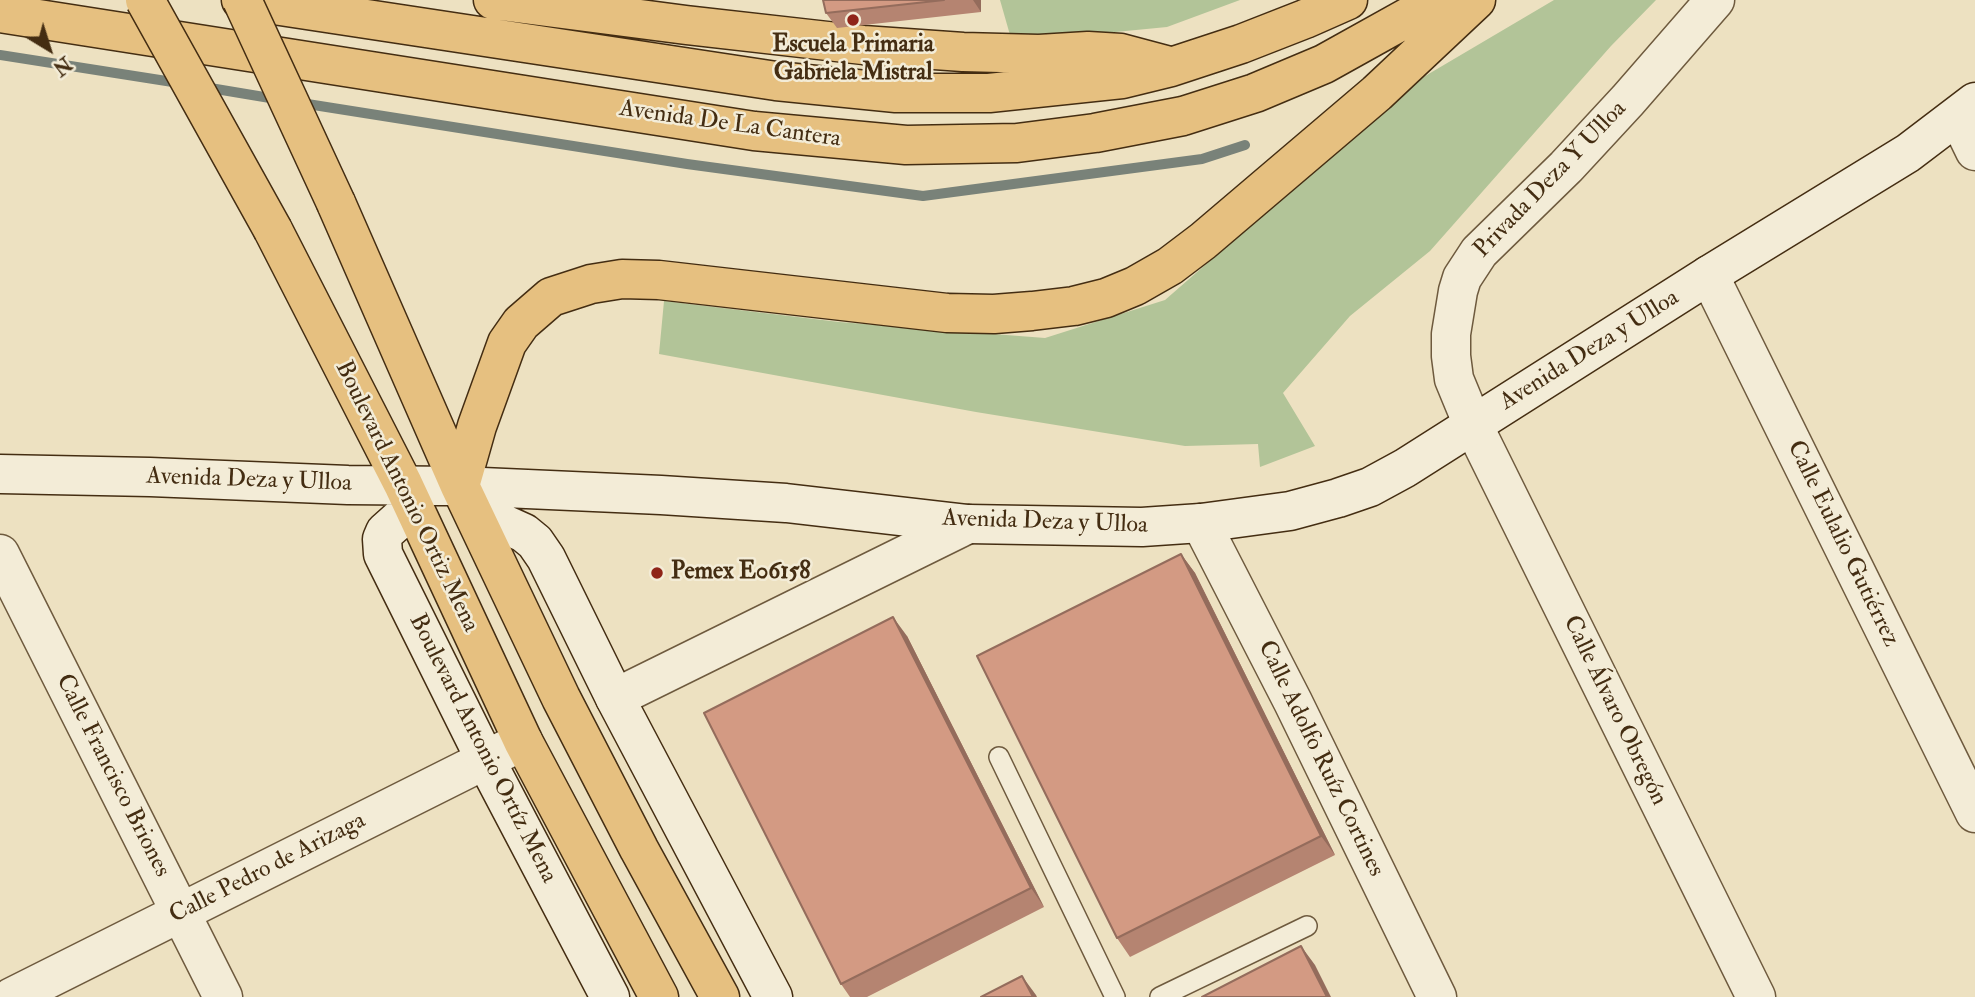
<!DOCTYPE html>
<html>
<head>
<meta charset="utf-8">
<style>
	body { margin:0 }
	#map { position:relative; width:1975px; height:997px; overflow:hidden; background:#ede1c1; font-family:"IM FELL Double Pica",serif }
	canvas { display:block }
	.north { position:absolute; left:14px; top:14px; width:70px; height:70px; -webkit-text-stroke:5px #f3ecd7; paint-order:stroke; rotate:142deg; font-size:19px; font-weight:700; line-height:28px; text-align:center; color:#442d12 }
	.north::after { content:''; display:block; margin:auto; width:24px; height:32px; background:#442d12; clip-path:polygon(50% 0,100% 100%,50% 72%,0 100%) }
</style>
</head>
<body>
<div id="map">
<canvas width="1975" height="997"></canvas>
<div class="north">N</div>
</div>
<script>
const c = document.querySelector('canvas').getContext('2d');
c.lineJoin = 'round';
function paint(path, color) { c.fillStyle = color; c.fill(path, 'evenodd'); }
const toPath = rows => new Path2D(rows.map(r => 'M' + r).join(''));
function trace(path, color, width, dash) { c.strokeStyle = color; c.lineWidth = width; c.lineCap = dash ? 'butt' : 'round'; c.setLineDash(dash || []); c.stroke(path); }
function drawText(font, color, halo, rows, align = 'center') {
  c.font = font + ' "IM FELL Double Pica",serif'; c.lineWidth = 5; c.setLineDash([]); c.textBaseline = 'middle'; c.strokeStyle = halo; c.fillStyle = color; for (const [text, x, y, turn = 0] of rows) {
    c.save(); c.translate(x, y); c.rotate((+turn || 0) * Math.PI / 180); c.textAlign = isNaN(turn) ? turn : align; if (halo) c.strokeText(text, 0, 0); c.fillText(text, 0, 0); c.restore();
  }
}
const green = toPath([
	[1000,0,1240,0,1167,27,1012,42],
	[1554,0,1656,0,1611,46,1430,251,1350,316,1283,393,1315,446,1260,467,1258,444,1185,446,976,412,659,354,664,301,839,322,1045,338,1165,300,1415,82]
]);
const stream = toPath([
	[0,55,179,83],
	[204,87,276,99],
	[301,103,687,164,923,196,1202,159,1245,145]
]);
const lane = toPath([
	[999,757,1115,997],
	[1160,997,1307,926]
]);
const street = toPath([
	[1715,0,1628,100,1566,167,1479,252,1462,278,1458,291,1451,334,1451,356,1454,379,1473,425,1756,997],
	[1958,116,1975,151],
	[1709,275,1975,813],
	[1201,523,1293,702,1437,997],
	[0,554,223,997],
	[615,698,968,524],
	[12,997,523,741]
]);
const secondary = toPath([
	[0,474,150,477,348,485,460,486,661,495,786,503,968,524,1142,527,1201,523,1290,511,1338,498,1370,487,1405,468,1709,275,1908,153,1975,102],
	[414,506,385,532,382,539,383,554,485,759,610,997],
	[473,510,524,533,535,542,546,558,615,698,773,997]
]);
const primary = toPath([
	[241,0,776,81,896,93,989,93,1122,79,1171,67,1241,44,1305,19,1348,0],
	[493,0,686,25,863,45,963,52,1039,54,1088,51,1121,53,1166,65],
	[0,13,754,131,906,145,1017,143,1095,133,1183,116,1255,93,1324,64,1439,0],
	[336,203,460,486,561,698,639,849,720,997],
	[273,230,403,484,523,741,659,997],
	[460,486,477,426,507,343,521,323,551,297,591,284,622,279,659,280,947,313,994,314,1032,311,1074,306,1106,298,1135,286,1170,266,1203,241,1377,93,1476,0]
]);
const primaryBridge = toPath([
	[145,0,273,230],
	[242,0,336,203]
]);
const wall = toPath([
	[823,0,981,0,981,12,837,28,826,13],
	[1181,554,1195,573,1335,855,1130,957,1117,938],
	[907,636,1044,907,867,997,850,997,841,984]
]);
const shadedWall = toPath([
	[973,0,981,0,981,12],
	[1181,554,1195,573,1335,855,1321,836],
	[893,617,907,636,1044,907,1031,888],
	[1301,946,1315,965,1331,997,1327,997],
	[1022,976,1036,995,1037,997,1033,997]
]);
const building = toPath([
	[823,0,944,0,826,13,823,0],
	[1181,554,1321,836,1117,938,977,656,1181,554],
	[893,617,1031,888,841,984,704,713,893,617],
	[1301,946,1327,997,1202,997,1301,946],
	[1022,976,1033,997,981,997,1022,976]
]);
const markers = [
	[853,20,7,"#8f2418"],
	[657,573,7,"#8f2418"]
];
const poiNames = [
	["Escuela Primaria",853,46],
	["Gabriela Mistral",853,74],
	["Pemex E06158",671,573,"left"]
];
const streetNames = [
	["Avenida De La Cantera",730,125,8],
	["Privada Deza Y Ulloa",1551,180,-46],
	["Avenida Deza y Ulloa",1590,351,-32],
	["Avenida Deza y Ulloa",249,481,2],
	["Boulevard Antonio Ortiz Mena",406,497,64],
	["Avenida Deza y Ulloa",1045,523,2],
	["Calle Eulalio Gutiérrez",1842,544,64],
	["Calle Álvaro Obregón",1614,711,64],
	["Boulevard Antonio Ortíz Mena",482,749,63],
	["Calle Adolfo Ruíz Cortines",1320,759,64],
	["Calle Francisco Briones",112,776,63],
	["Calle Pedro de Arizaga",268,869,-27]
];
paint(green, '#b2c498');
trace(stream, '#798279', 10);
trace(lane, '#6e5a3e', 22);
trace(street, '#6e5a3e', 41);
trace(secondary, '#442d12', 41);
trace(primary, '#442d12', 41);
trace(lane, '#f3ecd7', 19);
trace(street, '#f3ecd7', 38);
trace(secondary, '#f3ecd7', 38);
trace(primary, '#e6c080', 38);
trace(primaryBridge, '#442d12', 41, []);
trace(primaryBridge, '#e6c080', 38);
paint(wall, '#b58471');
paint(shadedWall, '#946c5c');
paint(building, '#d39a83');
trace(building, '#946c5c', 2);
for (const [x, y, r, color] of markers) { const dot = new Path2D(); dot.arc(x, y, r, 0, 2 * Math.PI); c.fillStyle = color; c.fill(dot); trace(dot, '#f3ecd7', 2.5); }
drawText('bold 24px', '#442d12', '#f3ecd7', poiNames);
drawText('24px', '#442d12', '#f3ecd7', streetNames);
</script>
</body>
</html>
